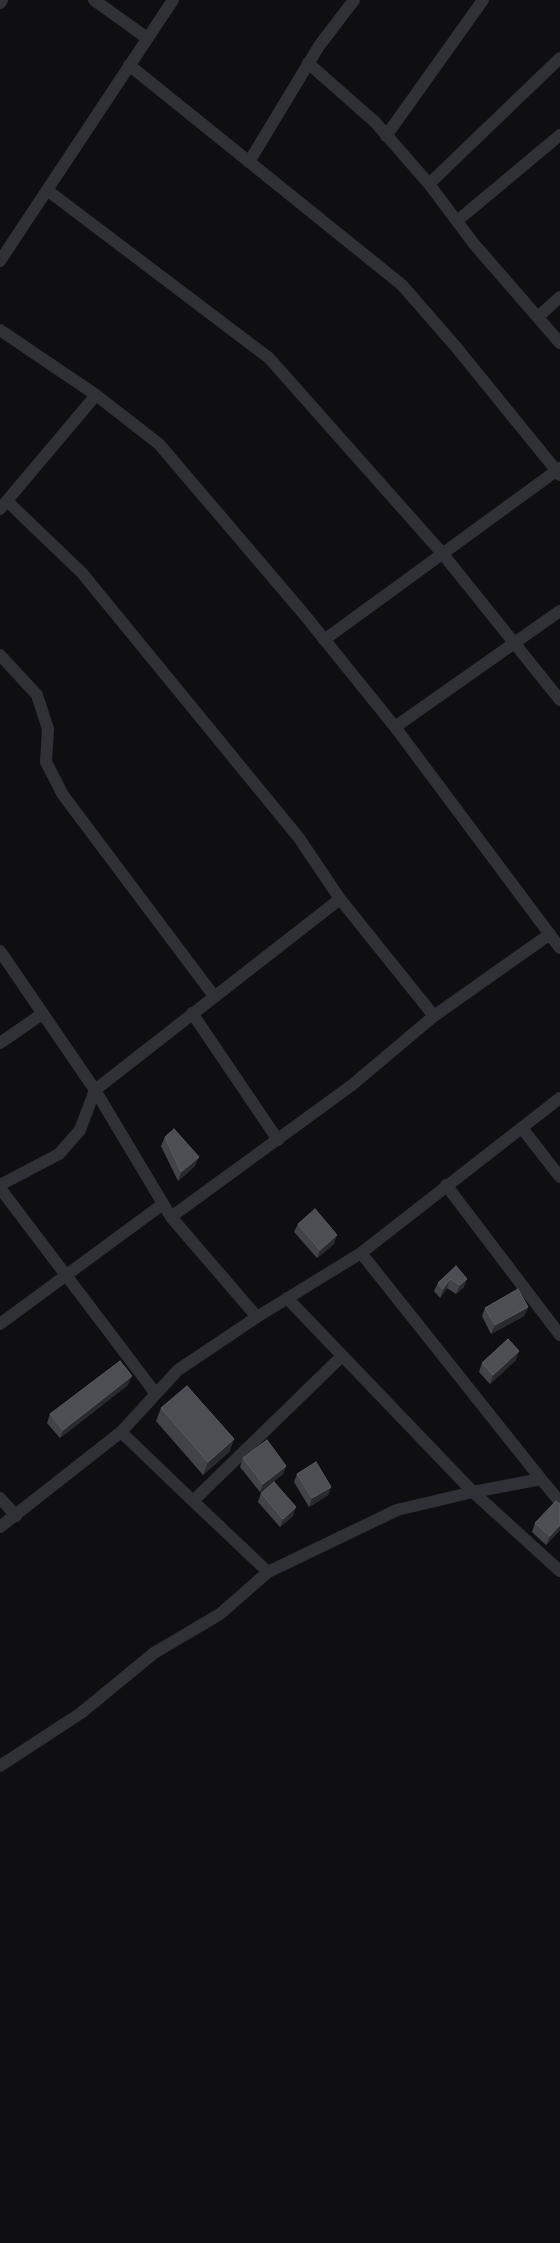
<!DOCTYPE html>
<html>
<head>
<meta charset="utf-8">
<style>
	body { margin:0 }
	canvas { display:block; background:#0f0f11 }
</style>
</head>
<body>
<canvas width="560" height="2243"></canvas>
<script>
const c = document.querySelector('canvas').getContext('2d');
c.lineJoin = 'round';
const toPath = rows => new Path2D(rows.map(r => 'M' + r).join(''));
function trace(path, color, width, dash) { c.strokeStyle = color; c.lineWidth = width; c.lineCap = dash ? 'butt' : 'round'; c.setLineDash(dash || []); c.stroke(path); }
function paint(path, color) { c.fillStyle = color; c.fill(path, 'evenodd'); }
const street = toPath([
	[94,0,147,38],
	[0,3,2,0],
	[308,63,375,122,429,184,474,244,560,343],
	[129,65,402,285,456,347,560,475],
	[386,136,483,0],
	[249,162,319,46,354,0],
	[429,184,560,58],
	[47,190,269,358,442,553,560,700],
	[457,221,560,135],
	[0,261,173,0],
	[538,317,560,297],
	[0,330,96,395,159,444,303,613,395,727,560,948],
	[7,501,82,573,299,838,340,899,434,1016],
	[0,509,96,395],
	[324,640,560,468],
	[0,655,37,695,48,729,46,762,63,795,214,996],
	[395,727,560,611],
	[0,951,95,1090,171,1217,257,1317],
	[192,1013,278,1140],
	[0,1043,42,1014],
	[522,1128,560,1177],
	[0,1185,59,1154,80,1130,95,1090,340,899],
	[446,1185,560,1335],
	[0,1188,156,1394],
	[171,1217,352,1085,434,1016,550,934],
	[361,1253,541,1479],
	[287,1298,473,1492,560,1571],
	[0,1324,163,1204],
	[121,1432,193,1501,342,1356],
	[0,1498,16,1516],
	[193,1501,268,1572],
	[0,1527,121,1432,178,1370,257,1317,361,1253,560,1098],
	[0,1766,81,1713,154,1653,220,1614,268,1572,397,1510,473,1492,541,1479,560,1502]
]);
const wall = toPath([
	[165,1137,195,1166,178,1181,161,1146],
	[298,1224,334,1244,317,1258,294,1232],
	[456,1266,464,1287,456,1294,447,1288,440,1298,434,1291,438,1283],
	[528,1307,524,1316,491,1334,482,1316,485,1308],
	[516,1360,490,1384,479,1372,482,1363],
	[128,1385,60,1438,47,1423,50,1414],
	[161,1408,234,1439,229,1452,203,1475,156,1421],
	[243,1458,286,1466,283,1474,260,1492,240,1467],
	[297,1474,331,1487,328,1495,309,1507,294,1482],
	[261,1493,293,1516,280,1527,258,1502],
	[535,1523,560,1530,546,1545,532,1532]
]);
const shadedWall = toPath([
	[199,1157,195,1166,178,1181,181,1172],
	[337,1235,334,1244,317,1258,320,1250],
	[450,1279,447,1288,440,1298,443,1289],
	[467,1279,464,1287,456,1294,460,1285],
	[528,1307,524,1316,491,1334,495,1325],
	[519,1351,516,1360,490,1384,493,1375],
	[132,1376,128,1385,60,1438,63,1430],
	[234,1439,229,1452,203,1475,208,1462],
	[286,1466,283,1474,260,1492,263,1484],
	[331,1487,328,1495,309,1507,312,1498],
	[296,1507,293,1516,280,1527,283,1519],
	[560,1525,560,1530,546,1545,550,1536]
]);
const building = toPath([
	[174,1129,199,1157,181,1172,165,1137,174,1129],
	[315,1209,337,1235,320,1250,298,1224,315,1209],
	[456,1266,467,1279,460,1285,450,1279,443,1289,438,1283,456,1266],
	[518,1289,528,1307,495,1325,485,1308,518,1289],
	[508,1339,519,1351,493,1375,482,1363,508,1339],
	[120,1361,132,1376,63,1430,50,1414,120,1361],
	[187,1386,234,1439,208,1462,161,1408,187,1386],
	[267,1440,286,1466,263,1484,243,1458,267,1440],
	[316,1462,331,1487,312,1498,297,1474,316,1462],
	[274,1482,296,1507,283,1519,261,1493,274,1482],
	[556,1501,560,1504,560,1525,550,1536,535,1523,556,1501]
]);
trace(street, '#303136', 12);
paint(wall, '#424349');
paint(shadedWall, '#292a2e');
paint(building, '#4c4e54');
trace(building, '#595c63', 1);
</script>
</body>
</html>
